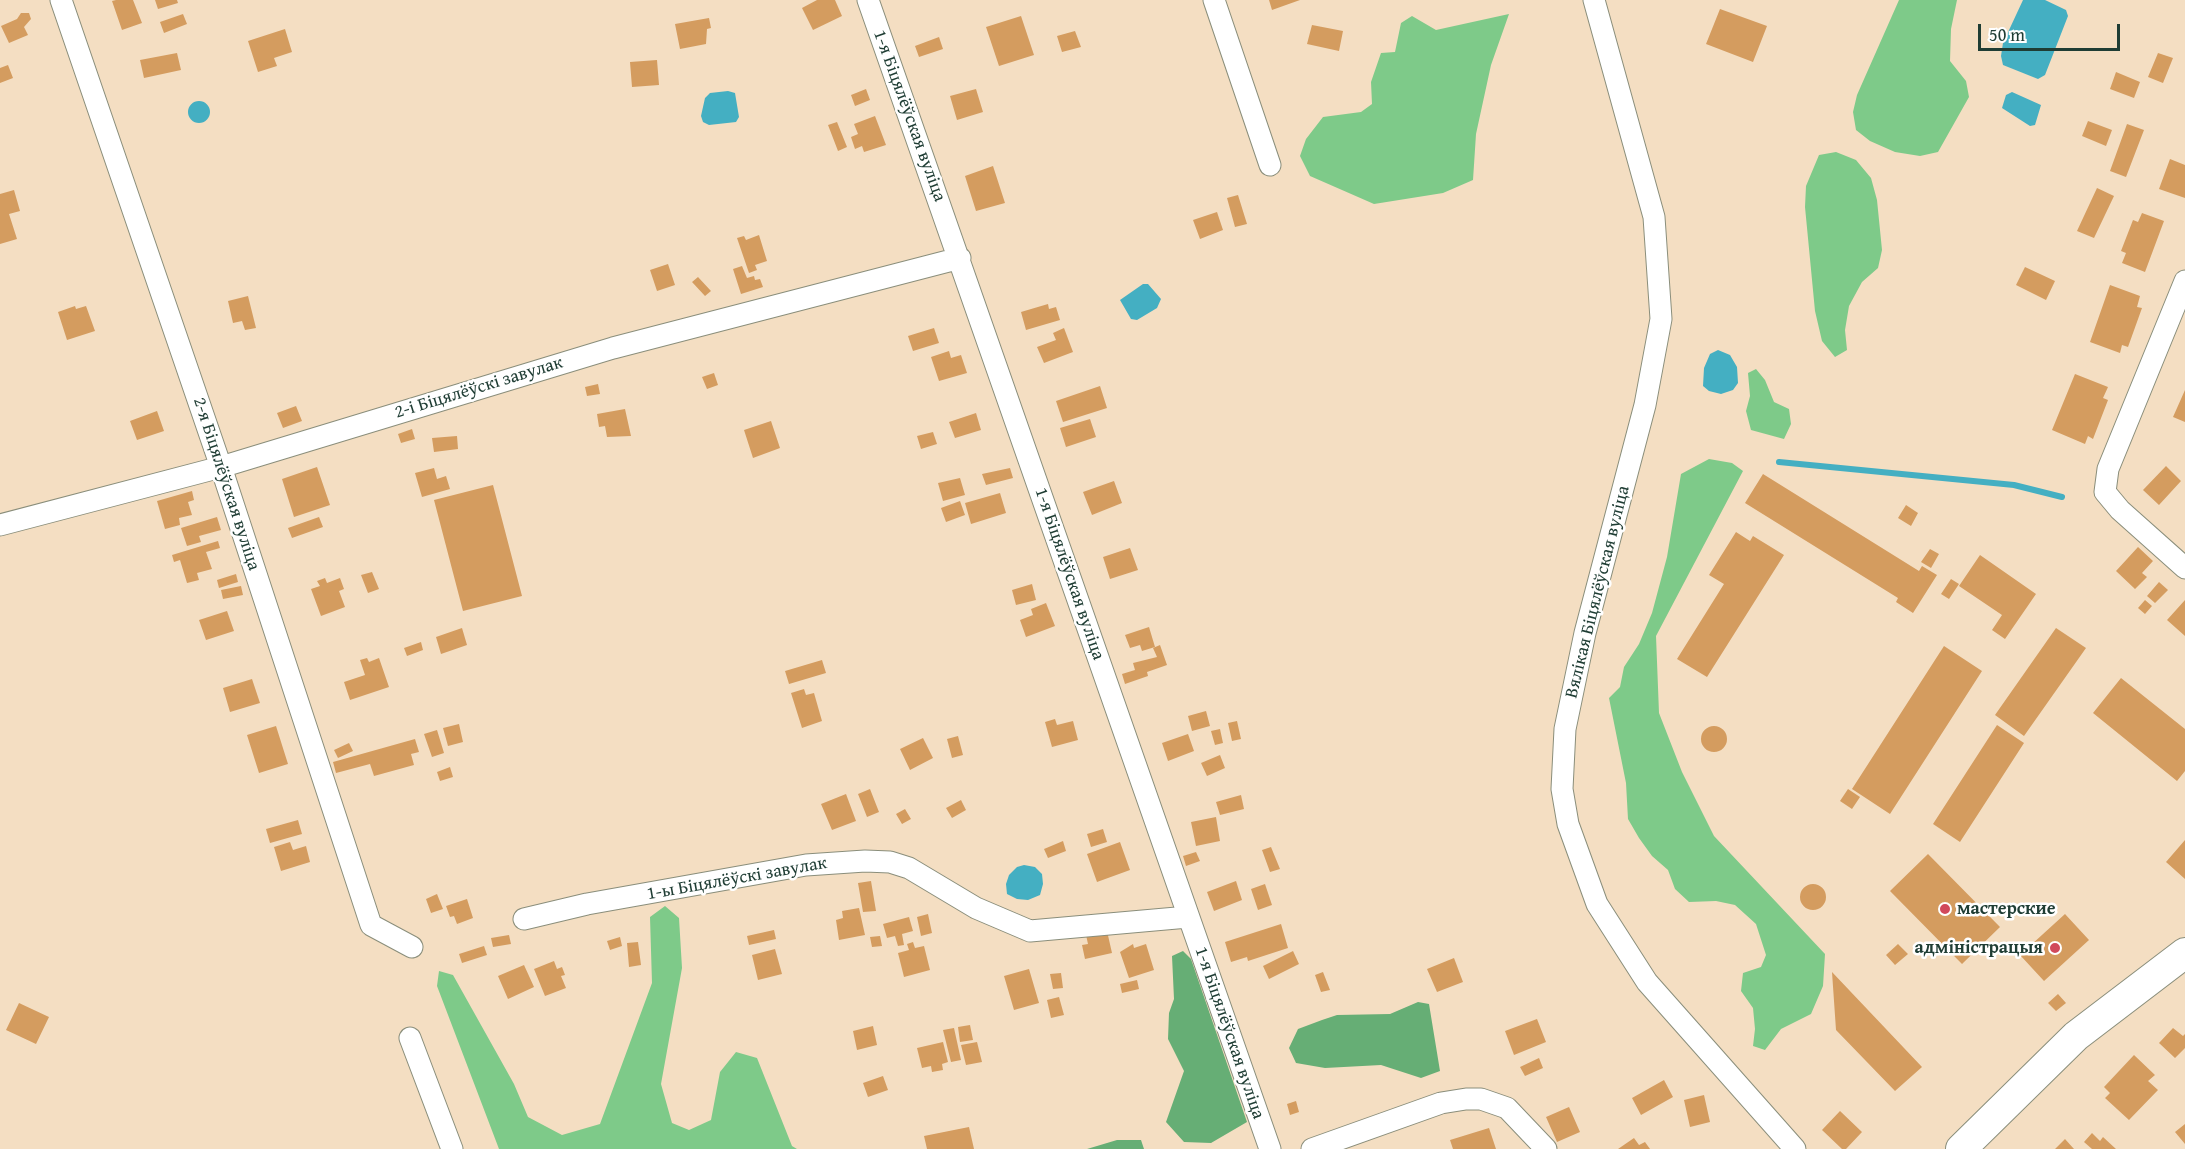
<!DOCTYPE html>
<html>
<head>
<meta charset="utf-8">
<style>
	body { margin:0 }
	#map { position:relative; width:2185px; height:1149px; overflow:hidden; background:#f4dec2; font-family:"Gentium Book Plus",serif }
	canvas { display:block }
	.scale { position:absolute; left:1978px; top:24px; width:142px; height:27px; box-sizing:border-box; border:3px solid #1f3d34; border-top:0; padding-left:8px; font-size:18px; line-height:21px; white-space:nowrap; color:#1f3d34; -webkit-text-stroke:4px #fff; paint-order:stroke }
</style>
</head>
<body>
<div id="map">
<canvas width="2185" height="1149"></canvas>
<div class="scale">50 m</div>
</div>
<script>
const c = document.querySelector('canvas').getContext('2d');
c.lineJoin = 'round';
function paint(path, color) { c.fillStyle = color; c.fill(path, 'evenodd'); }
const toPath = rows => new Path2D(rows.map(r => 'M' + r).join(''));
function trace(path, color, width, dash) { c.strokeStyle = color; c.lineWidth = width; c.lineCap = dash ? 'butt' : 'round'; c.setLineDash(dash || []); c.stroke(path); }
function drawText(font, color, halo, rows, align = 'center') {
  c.font = font + ' "Gentium Book Plus",serif'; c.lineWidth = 5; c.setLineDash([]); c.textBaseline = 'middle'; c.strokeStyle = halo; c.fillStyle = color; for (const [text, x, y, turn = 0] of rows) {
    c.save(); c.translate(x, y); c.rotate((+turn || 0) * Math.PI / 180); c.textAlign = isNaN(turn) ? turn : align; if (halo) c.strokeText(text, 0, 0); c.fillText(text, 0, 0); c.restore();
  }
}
const green = toPath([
	[1899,0,1957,0,1951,29,1950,61,1966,81,1969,97,1938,152,1920,156,1895,152,1870,141,1856,130,1853,112,1857,95],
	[1509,14,1491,65,1476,134,1473,180,1443,193,1374,204,1310,176,1300,156,1306,139,1323,117,1361,112,1372,104,1371,82,1381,53,1395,52,1401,23,1412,16,1436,30],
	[1836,152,1856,160,1871,178,1877,200,1882,250,1878,268,1862,282,1849,306,1845,330,1847,350,1835,357,1822,341,1815,311,1805,207,1806,186,1819,155],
	[1756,369,1765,380,1774,402,1789,409,1791,424,1784,439,1751,430,1746,411,1750,396,1748,373],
	[1709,459,1732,463,1743,471,1656,636,1659,713,1682,772,1714,836,1825,954,1823,986,1811,1014,1781,1029,1765,1050,1753,1046,1755,1029,1753,1008,1741,991,1743,973,1761,967,1766,955,1756,924,1735,905,1716,901,1689,902,1675,889,1668,870,1652,856,1639,838,1628,819,1626,783,1609,698,1620,687,1624,667,1639,644,1652,613,1667,557,1681,474],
	[665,906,679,918,682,968,661,1084,672,1123,689,1130,711,1120,720,1072,736,1052,757,1058,792,1146,797,1149,499,1149,437,986,439,971,453,975,514,1084,528,1117,562,1135,600,1124,652,983,650,917]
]);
const forest = toPath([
	[1183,951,1191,959,1247,1122,1211,1143,1184,1142,1166,1122,1184,1071,1168,1039,1169,1013,1174,999,1172,956],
	[1418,1002,1429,1004,1440,1071,1421,1078,1381,1065,1325,1068,1296,1063,1289,1048,1298,1029,1322,1020,1337,1015,1390,1014],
	[1117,1140,1141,1140,1144,1149,1087,1149]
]);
const water = toPath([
	[2023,0,2045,0,2066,10,2068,16,2045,75,2038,79,2003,65,2001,56,2003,43],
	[728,91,735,93,739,117,736,122,709,125,703,122,701,116,705,98,710,93],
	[2012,92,2041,105,2035,125,2030,126,2002,108,2006,95],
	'188 112a11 11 0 1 1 22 0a11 11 0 1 1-22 0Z',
	[1143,284,1148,284,1161,299,1157,308,1137,320,1131,319,1120,300],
	[1718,350,1730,355,1737,367,1738,383,1733,390,1721,394,1709,391,1703,386,1704,368,1710,354],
	[1024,865,1035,867,1042,874,1043,884,1040,895,1028,900,1017,899,1007,894,1006,884,1009,875,1017,867]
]);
const stream = toPath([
	[1779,462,2014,485,2062,497]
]);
const building = toPath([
	[116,0,133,0,142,23,122,30,112,1],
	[155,0,177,0,178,3,158,9],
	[817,0,835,0,842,16,813,30,802,8],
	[1269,0,1300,0,1272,10],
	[1720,9,1767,26,1753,62,1706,44],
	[21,13,29,13,31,19,24,27,28,35,9,43,1,26,17,19],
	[183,14,187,24,164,33,160,22],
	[1021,16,1034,55,999,66,986,27],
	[709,18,711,28,707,29,706,44,680,49,675,24],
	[1312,25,1343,31,1339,51,1307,44],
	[285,29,292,52,274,58,277,66,258,72,248,41],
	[1075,31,1081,47,1062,52,1057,36],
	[939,37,943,49,919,57,915,46],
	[177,53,181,70,144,78,140,60],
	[2158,53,2173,58,2163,83,2148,77],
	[657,60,659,85,632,87,630,62],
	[8,65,13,78,0,83,0,68],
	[2116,72,2140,82,2134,98,2110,89],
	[866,89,870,100,855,106,851,95],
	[976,89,983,112,957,120,950,96],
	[875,116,886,145,864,152,862,146,855,149,851,137,858,134,854,124],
	[2088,121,2112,130,2106,146,2082,136],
	[837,122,847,147,838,151,828,125],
	[2127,124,2144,130,2126,177,2110,171],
	[2170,159,2185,165,2185,198,2159,189],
	[993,166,1005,203,976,211,965,176],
	[2097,188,2114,196,2094,238,2077,231],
	[14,190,20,211,9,214,17,239,0,244,0,194],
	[1238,195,1247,224,1235,227,1227,198],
	[1217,212,1223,230,1200,239,1193,220],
	[2142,213,2164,221,2145,272,2122,263,2126,253,2121,251,2133,220,2138,222],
	[759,235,767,261,755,265,757,270,749,273,737,238,744,236,746,240],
	[668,264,675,285,657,291,650,270],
	[742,266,747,278,754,276,755,280,760,279,763,287,741,294,733,269],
	[2025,267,2055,281,2046,300,2016,285],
	[698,277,711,291,705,296,692,282],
	[2110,285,2140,296,2137,307,2142,308,2128,347,2122,345,2120,353,2090,342],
	[248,296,256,328,245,330,242,321,233,323,228,301],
	[1048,304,1049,309,1056,307,1060,320,1026,330,1021,312],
	[75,306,76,309,86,306,95,331,67,340,58,312],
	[934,328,939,343,913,351,908,336],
	[1064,328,1073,352,1044,363,1037,347,1056,340,1053,333],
	[949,351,951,358,961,355,967,373,939,381,931,357],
	[714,373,718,385,707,389,702,377],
	[2075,374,2108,387,2103,398,2108,400,2093,439,2088,436,2085,444,2052,430],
	[598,384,600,394,587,396,585,387],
	[1100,386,1107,408,1063,422,1056,401],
	[2185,390,2185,422,2173,417],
	[296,406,302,421,283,428,277,413],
	[625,409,631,436,607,437,605,426,599,427,597,414],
	[157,411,164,431,137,440,130,421],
	[976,413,981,430,955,438,949,422],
	[1090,419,1096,437,1066,447,1060,428],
	[771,421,780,448,753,458,744,430],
	[412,429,415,439,401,443,398,434],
	[933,432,937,444,921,449,917,436],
	[457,436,458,449,434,452,432,438],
	[2166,466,2181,481,2159,505,2143,490],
	[317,467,330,505,294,517,282,479],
	[434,468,437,479,446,476,450,489,422,497,415,473],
	[1010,468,1013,478,986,485,982,474],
	[1763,474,1919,571,1922,566,1937,575,1913,613,1896,602,1898,598,1745,503],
	[960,478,965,495,943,501,938,483],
	[1114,481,1122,503,1092,515,1083,492],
	[493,485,522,596,463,611,434,500],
	[192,491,194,500,188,502,192,515,179,518,180,525,165,529,157,501],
	[1000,493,1006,513,971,524,965,503],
	[960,501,965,515,946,522,941,508],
	[1906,505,1918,513,1911,526,1898,518],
	[217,517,221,530,199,536,201,542,187,546,181,528],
	[319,517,323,527,292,538,288,528],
	[1736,532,1750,541,1753,536,1784,555,1707,677,1677,659,1724,584,1709,575],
	[218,541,220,548,206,552,212,569,197,573,199,580,187,583,180,560,174,562,172,555],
	[2138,547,2153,561,2142,573,2147,577,2135,589,2116,571],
	[1130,548,1138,570,1110,579,1103,557],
	[1930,549,1939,554,1931,568,1921,562],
	[1980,555,2036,594,2005,639,1992,630,2002,615,1959,586],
	[372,572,379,589,368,593,361,575],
	[236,574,238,582,219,588,217,580],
	[325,578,327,583,340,578,344,589,339,591,345,607,321,616,311,589,320,586,317,581],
	[1951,579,1959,584,1949,599,1941,594],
	[2159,582,2168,590,2155,603,2147,596],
	[1032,584,1036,600,1016,605,1012,590],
	[241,586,243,595,223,599,221,590],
	[2145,600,2152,606,2145,614,2138,608],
	[2185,600,2185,636,2167,620],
	[1046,603,1055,626,1026,637,1020,620,1033,615,1031,609],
	[227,611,234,631,206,640,199,620],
	[1149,627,1155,647,1142,651,1140,645,1130,648,1125,635],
	[462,628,467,645,441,654,436,637],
	[2056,628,2086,648,2024,736,1995,715],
	[421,642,423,650,407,656,404,648],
	[1160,645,1167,665,1147,672,1148,676,1125,684,1122,674,1135,670,1133,663,1157,657,1153,648],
	[1944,646,1982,671,1890,814,1852,789],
	[367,658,369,662,379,658,389,687,350,700,344,682,365,675,360,660],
	[822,660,826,673,789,684,785,671],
	[2121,678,2185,729,2185,771,2177,781,2093,713],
	[252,679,260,703,230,712,223,688],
	[804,689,806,695,814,693,822,721,802,728,791,693],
	[1206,711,1210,726,1192,731,1188,716],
	[1055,719,1057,725,1073,721,1078,740,1052,747,1045,722],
	[1237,721,1241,739,1232,741,1228,723],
	[459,724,463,742,448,746,443,728],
	[1997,725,2024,743,1960,842,1933,824],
	[276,726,288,764,259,773,247,735],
	'1701 739a13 13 0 1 1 26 0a13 13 0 1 1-26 0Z',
	[1220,729,1223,743,1215,745,1211,731],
	[437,730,444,753,432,757,424,734],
	[1188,734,1194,751,1168,761,1162,743],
	[958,736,963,755,952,758,947,739],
	[923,738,933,758,910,770,900,749],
	[415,739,419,752,411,754,414,765,374,776,370,764,336,773,333,762],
	[349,743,353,751,338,758,334,750],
	[1220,755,1225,768,1207,776,1201,763],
	[450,767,453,777,440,781,437,772],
	[870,789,879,812,867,817,858,794],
	[1848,789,1860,797,1852,809,1840,801],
	[846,794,856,821,832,830,821,804],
	[1241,795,1244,809,1220,815,1216,802],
	[961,800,966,810,952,818,946,808],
	[905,809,911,819,902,824,896,814],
	[1216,817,1220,841,1196,846,1191,822],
	[298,820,302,834,270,843,266,829],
	[1103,829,1107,842,1091,847,1087,834],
	[2185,840,2185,879,2166,862],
	[1063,841,1066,851,1048,858,1044,849],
	[290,842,293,850,306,846,310,862,281,871,274,847],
	[1120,842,1130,870,1097,882,1087,854],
	[1271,847,1280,869,1270,872,1262,850],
	[1196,852,1200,861,1186,866,1183,856],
	[1928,854,2000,927,1962,964,1890,891],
	[871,881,876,911,863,912,858,883],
	[1236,881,1242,900,1214,911,1207,892],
	[1265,884,1272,905,1258,910,1251,889],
	'1800 897a13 13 0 1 1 26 0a13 13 0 1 1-26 0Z',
	[437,894,443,909,431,913,426,899],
	[467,899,473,918,457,924,454,916,450,917,446,906],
	[859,908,865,935,839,940,836,920,843,918,842,911],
	[928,914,932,933,921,936,917,917],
	[2065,914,2089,940,2044,981,2020,955],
	[909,917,913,931,902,934,904,945,898,946,895,936,887,938,883,924],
	[1281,924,1288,948,1248,961,1247,957,1231,962,1225,942],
	[774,930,776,939,749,945,747,936],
	[1107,931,1112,953,1085,959,1082,945,1088,944,1086,935],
	[509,935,511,944,493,947,491,938],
	[880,936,882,946,872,947,870,937],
	[620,937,622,946,610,950,607,941],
	[638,942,641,965,629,967,627,943],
	[913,942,915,948,924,946,930,970,904,977,898,953,909,950,907,944],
	[1133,944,1134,948,1146,944,1154,970,1129,978,1120,952],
	[1898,944,1908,954,1895,965,1886,955],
	[484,946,487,955,462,963,459,954],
	[775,949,782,974,758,980,752,955],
	[1293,951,1299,964,1269,979,1263,966],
	[1454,958,1463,982,1437,992,1427,969],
	[554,961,557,969,562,967,565,975,561,976,566,988,545,996,534,969],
	[524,965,534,987,508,999,498,976],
	[1029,969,1039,1003,1014,1010,1004,976],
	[1323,972,1330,990,1321,992,1315,975],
	[1832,972,1922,1067,1895,1091,1836,1030],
	[1061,973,1063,988,1053,989,1050,974],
	[1137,980,1139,989,1122,993,1120,984],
	[2058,994,2066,1003,2056,1011,2048,1003],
	[1059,997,1064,1015,1051,1018,1047,1000],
	[19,1003,49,1017,36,1044,6,1030],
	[1537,1019,1546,1042,1514,1055,1505,1031],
	[970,1025,973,1040,960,1042,958,1027],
	[873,1026,877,1045,857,1050,853,1031],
	[954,1028,961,1060,951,1062,943,1030],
	[2173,1028,2183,1036,2185,1034,2185,1048,2175,1058,2159,1043],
	[943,1042,948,1062,942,1064,943,1070,932,1072,931,1066,922,1068,917,1048],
	[977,1042,982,1062,966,1065,961,1045],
	[2134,1055,2155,1075,2148,1081,2158,1090,2129,1120,2105,1098,2110,1093,2104,1087],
	[1539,1058,1543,1068,1525,1076,1520,1067],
	[883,1076,888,1090,868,1097,863,1083],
	[1664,1080,1673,1097,1641,1115,1632,1098],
	[1704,1095,1710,1122,1690,1127,1684,1100],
	[1296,1101,1299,1112,1290,1115,1287,1104],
	[1569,1107,1580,1132,1557,1142,1546,1117],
	[1840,1111,1862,1132,1846,1149,1842,1149,1822,1130],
	[2185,1124,2185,1144,2175,1132],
	[969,1127,974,1149,927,1149,924,1136],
	[1489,1128,1496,1149,1453,1149,1450,1140],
	[2092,1133,2100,1141,2103,1137,2116,1149,2092,1149,2084,1142],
	[1634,1138,1639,1145,1645,1142,1650,1149,1618,1149],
	[2065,1139,2074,1149,2055,1149]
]);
const minor = toPath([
	[61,0,221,467,371,925,412,947],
	[868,0,1270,1149],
	[1214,0,1270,165],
	[1594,0,1654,217,1661,319,1645,405,1585,633,1565,729,1562,789,1568,824,1597,904,1647,982,1795,1149],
	[2185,281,2108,469,2105,492,2120,510,2185,568],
	[0,525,221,467,613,348,960,258],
	[524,919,587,904,806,865,865,861,890,862,909,868,976,908,1030,931,1188,917],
	[410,1038,452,1149],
	[1312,1149,1441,1103,1466,1099,1481,1099,1507,1108,1546,1149]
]);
const secondary = toPath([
	[1961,1149,2076,1036,2185,953]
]);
const markers = [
	[1945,909,6,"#d1495b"],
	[2055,948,6,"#d1495b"]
];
const streetNames = [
	["1-я Біцялёўская вуліца",909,116,70],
	["2-і Біцялёўскі завулак",479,388,-17],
	["2-я Біцялёўская вуліца",226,484,72],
	["1-я Біцялёўская вуліца",1069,574,71],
	["Вялікая Біцялёўская вуліца",1598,592,-76],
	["1-ы Біцялёўскі завулак",737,879,-10],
	["1-я Біцялёўская вуліца",1229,1033,71]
];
const poiNames = [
	["мастерские",1957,909],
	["адміністрацыя",2043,948,"right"]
];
paint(green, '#7eca89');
paint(forest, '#66ae75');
paint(water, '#44afc2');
trace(stream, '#44afc2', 6);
paint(building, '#d49c5f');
trace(minor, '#8a8e7b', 23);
trace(secondary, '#8a8e7b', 32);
trace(minor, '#fff', 21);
trace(secondary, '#fff', 30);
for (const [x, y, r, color] of markers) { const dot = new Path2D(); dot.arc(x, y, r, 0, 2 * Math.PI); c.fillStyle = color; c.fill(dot); trace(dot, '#fff', 2); }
drawText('18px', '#1f3d34', '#fff', streetNames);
drawText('bold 18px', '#1f3d34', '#fff', poiNames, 'left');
</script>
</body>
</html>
